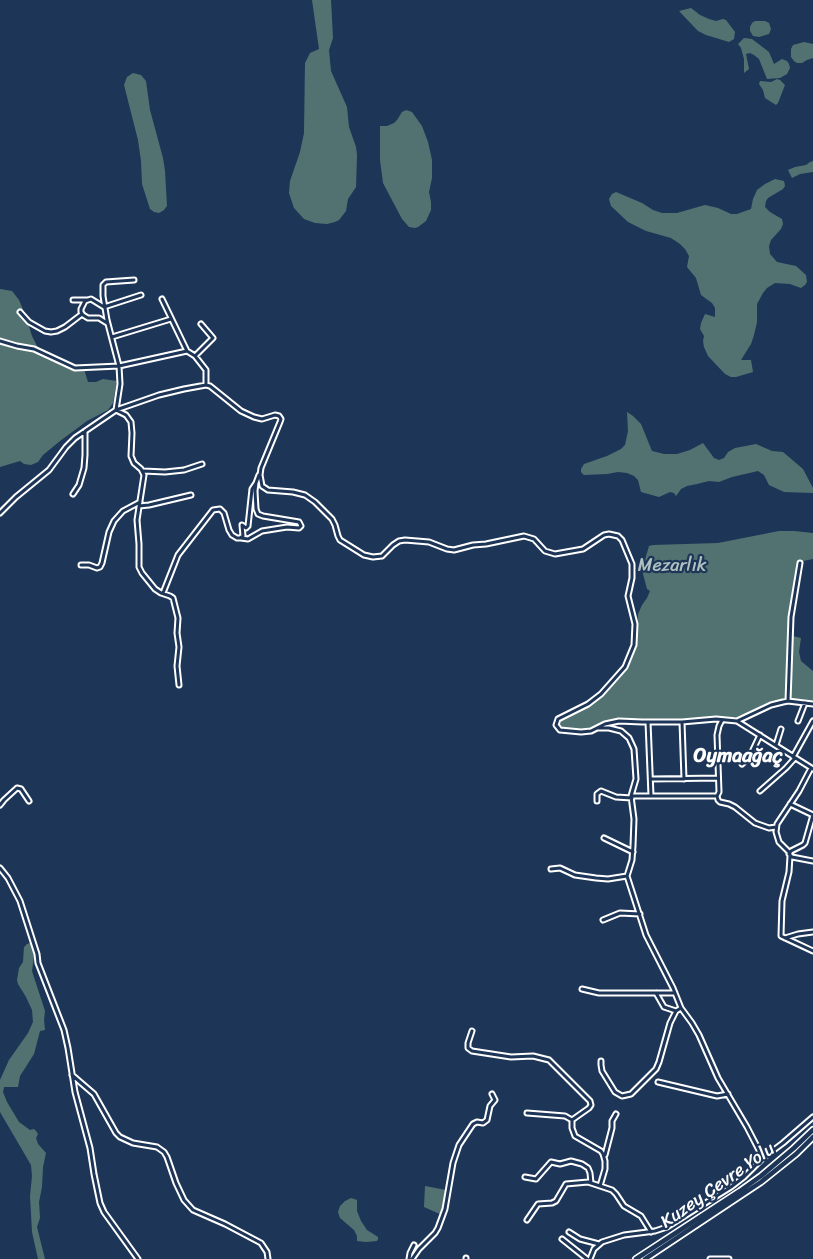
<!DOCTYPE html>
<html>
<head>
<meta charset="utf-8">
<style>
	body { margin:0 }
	canvas { display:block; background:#1d3557 }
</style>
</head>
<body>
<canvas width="813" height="1259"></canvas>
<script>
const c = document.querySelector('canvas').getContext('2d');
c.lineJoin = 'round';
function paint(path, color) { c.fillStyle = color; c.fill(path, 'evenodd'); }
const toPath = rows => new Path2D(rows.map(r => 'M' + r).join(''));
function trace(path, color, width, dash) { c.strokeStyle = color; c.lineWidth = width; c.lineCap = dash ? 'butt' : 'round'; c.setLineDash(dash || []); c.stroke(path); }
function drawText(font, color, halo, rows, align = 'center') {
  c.font = font + ' Sriracha,sans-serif'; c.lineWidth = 4.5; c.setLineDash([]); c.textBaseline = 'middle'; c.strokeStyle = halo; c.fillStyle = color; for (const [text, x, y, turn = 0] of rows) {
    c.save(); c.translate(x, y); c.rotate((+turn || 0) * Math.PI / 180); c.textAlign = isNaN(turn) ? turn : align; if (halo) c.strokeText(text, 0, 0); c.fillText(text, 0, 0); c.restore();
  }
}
const green = toPath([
	[312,0,331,0,333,38,329,50,331,71,347,107,349,127,356,147,357,155,356,187,348,199,346,211,339,220,335,222,327,224,315,223,304,219,294,208,289,193,290,181,300,152,304,133,305,63,310,53,319,49],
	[691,8,700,15,709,19,716,21,723,19,726,20,735,32,734,39,729,42,706,35,698,31,679,11],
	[755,21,765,21,769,23,771,29,769,34,759,37,753,36,750,31,750,27,752,23],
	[744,38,752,39,769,52,774,64,782,59,787,61,789,64,790,68,787,74,780,78,767,79,759,59,754,55,750,53,746,54,749,69,744,73,744,59,741,48,738,44],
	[804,42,813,44,813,58,807,60,802,63,797,63,794,61,791,57,791,49,793,45],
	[133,73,141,75,146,81,150,110,163,158,165,171,167,206,164,210,159,213,154,212,150,209,142,184,141,161,138,140,124,85,127,77],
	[777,79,780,80,785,85,778,103,776,105,765,98,763,90,759,84,760,81,771,82],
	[406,110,412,112,422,126,428,142,432,160,432,178,429,192,431,202,431,210,426,221,418,227,415,228,409,227,402,219,383,183,380,160,380,126,387,126,394,123,397,120,402,112],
	[813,161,813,172,800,174,792,178,788,170,795,167,806,165,810,162],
	[775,179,784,181,785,186,783,189,768,198,766,201,765,207,770,212,782,219,783,224,781,229,771,240,769,246,770,254,777,262,796,266,806,275,807,282,805,285,801,288,790,284,775,283,767,288,763,293,757,304,757,322,754,335,751,344,741,360,751,360,753,372,736,377,731,377,725,374,708,356,704,347,703,341,704,336,700,329,701,323,705,314,715,317,715,308,712,303,701,295,696,278,687,267,689,256,685,249,680,244,671,238,646,231,628,222,611,206,609,199,612,194,616,192,642,203,653,210,662,213,677,213,705,205,718,208,731,214,737,214,751,209,753,199,757,190,765,184],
	[0,289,12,291,19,300,25,314,32,336,40,352,63,364,72,368,84,369,88,382,96,382,103,379,117,381,113,403,108,410,87,421,60,441,43,455,38,462,31,465,24,464,20,461,0,467],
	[627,412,633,416,641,424,652,451,664,454,677,454,690,450,703,443,714,458,719,460,724,458,728,452,735,448,756,444,772,451,783,452,803,469,813,488,813,493,784,492,769,485,764,475,758,471,732,477,719,482,709,481,697,484,687,486,681,489,676,496,674,493,670,492,659,497,641,492,638,480,634,476,627,473,618,472,607,474,584,475,581,472,581,469,584,464,607,456,621,449,625,445,628,431],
	[779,531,794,531,813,533,813,559,803,561,795,606,793,629,793,636,801,638,799,652,801,661,813,671,813,702,787,699,771,704,748,715,738,717,715,717,663,720,613,720,602,723,592,730,580,730,561,728,559,724,561,719,586,707,602,696,629,664,636,640,638,614,642,605,647,598,650,591,647,589,642,570,649,546,653,545,718,543],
	[30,943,33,948,34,956,32,971,45,1011,44,1020,45,1030,40,1031,34,1054,20,1076,18,1087,4,1087,3,1092,7,1102,19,1122,30,1130,34,1129,36,1131,38,1134,36,1138,38,1144,46,1153,43,1167,42,1187,39,1202,40,1218,37,1227,45,1259,38,1259,32,1232,30,1196,32,1176,31,1165,0,1112,0,1080,9,1060,28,1033,33,1022,32,1010,26,997,18,984,17,980,19,968,23,962,24,947,27,944],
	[425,1186,446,1190,444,1204,442,1215,424,1207],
	[351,1198,357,1200,357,1211,361,1221,367,1230,378,1237,378,1239,377,1241,366,1242,357,1241,357,1236,354,1230,340,1218,338,1212,340,1206,345,1201]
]);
const minor = toPath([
	[134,280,106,282,103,285,103,296,107,320,119,366,120,384,116,410,126,415,131,422,132,433,131,456,134,463,141,469,144,475,137,520,139,544,139,567,142,573,155,589,161,593,170,596,173,598,178,618,177,633,179,647,177,666,179,685],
	[162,299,187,351,195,356,206,370,206,385],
	[73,300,87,300],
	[20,312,29,322,45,331,51,332,57,331,65,327,82,314],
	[107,323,99,318,88,318,83,315,81,312,81,309,85,301,91,299,104,307,141,295],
	[112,337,171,319],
	[0,341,17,346,34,349,75,368,119,366,187,351],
	[195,356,213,338,201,324],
	[143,471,165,472,184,470,202,464],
	[73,494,79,485,84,468,85,455,85,431],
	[139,506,149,505,191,495],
	[0,513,16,497,49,470,66,447,75,438,116,410,159,395,184,389,206,385,210,386,241,411,254,417,262,419,275,415,279,416,281,419,280,422,261,468,260,475,262,486,268,490,293,492,305,495,315,502,332,519,335,525,338,536,340,540,364,555,373,557,382,556,393,545,399,541,405,540,429,542,447,549,454,550,473,545,486,544,524,536,534,539,545,551,555,554,583,549,604,535,609,534,618,536,622,540,632,564,632,578,628,596,635,624,634,645,625,667,601,694,588,704,558,719,556,725,560,730,581,732,591,731,605,724,619,721,642,722,682,722,716,719,737,721,813,769],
	[241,538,248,539,262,531,287,527,299,528,301,526,299,522,263,516,258,514,256,509,255,491,256,483,259,475],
	[81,565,89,565,97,568,100,567,102,563,109,532,114,521,123,511,140,502],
	[163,593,178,555,213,510,220,509,224,513,229,530,232,535,237,538,240,538,243,536,242,525,246,528,248,526,252,489,256,483],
	[788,701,791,617,800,563],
	[737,721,771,705,783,702,788,701,813,704],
	[798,721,805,703],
	[648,722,651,796],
	[682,722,684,779],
	[598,728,609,728,621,731,629,738,634,749,636,779,631,796,634,819,633,846,632,860,627,876,646,935,673,988,681,1008,692,1023,699,1035,718,1078,747,1127,763,1158],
	[776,745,781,729],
	[793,757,813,721],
	[742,764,750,756,760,735],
	[651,779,718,778],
	[760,791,786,768,795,758],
	[631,796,717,796,719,792,717,735,719,726,722,720],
	[717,796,718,800,720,802,729,804,735,807,755,823,769,828,776,827],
	[597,801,597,794,601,791,616,797,632,798],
	[790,804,813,815],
	[0,805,4,800,17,788,21,789,29,801],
	[813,815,805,843,803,845,791,851,789,854,792,857,813,861],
	[604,838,633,852],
	[790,853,779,842,776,832,777,824,799,791,811,768],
	[790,856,789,872,782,901,781,936,813,951],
	[0,868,8,878,20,901,37,954,38,963,64,1030,68,1048,75,1092,90,1148,94,1174,100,1203,104,1212,138,1259],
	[551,869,560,868,575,875,596,878,608,879,627,876],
	[603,920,620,913,640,914],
	[785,938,798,934,813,932],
	[582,989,599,993,675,993],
	[656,993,664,1007,676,1011],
	[472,1031,468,1043,468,1048,472,1051,511,1057,533,1056,549,1060,590,1101,591,1105,589,1108,572,1120,572,1128,575,1136,601,1151,603,1154,605,1161,605,1169,600,1186],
	[601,1061,601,1065,602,1071,615,1092,622,1096,631,1094,656,1069,659,1062,670,1023,676,1011,681,1008],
	[72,1075,94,1094,116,1133,120,1137,133,1143,157,1147,164,1152,167,1157,176,1183,184,1200,193,1210,225,1224,261,1243,267,1252,268,1259],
	[658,1082,717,1096,728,1094],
	[527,1113,565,1116,572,1120],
	[605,1155,612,1128,612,1121,616,1114],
	[525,1177,536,1179,551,1162,560,1164,571,1161,582,1164,588,1168,590,1173,591,1183],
	[527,1220,538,1204,552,1203,556,1201,566,1184,588,1182,612,1190,616,1194,624,1206,641,1216,651,1232],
	[569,1232,580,1239,599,1244],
	[562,1239,587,1259],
	[409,1259,410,1253,414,1245],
	[412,1259,419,1249,435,1233,438,1228,445,1209,453,1163,459,1145,473,1124,477,1122,483,1123,487,1120,490,1106,495,1100,492,1094],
	[466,1259,466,1258],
	[590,1259,594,1249,602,1242,624,1235,655,1231,667,1227,731,1187,744,1177,763,1158,783,1143,813,1117],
	[710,1259,729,1259]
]);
const highway = toPath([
	[636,1259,740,1191,761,1176,794,1148,813,1130],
	[645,1259,761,1182,796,1154,813,1137]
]);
const parkNames = [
	["Mezarlık",672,566]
];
const streetNames = [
	["Kuzey Çevre Yolu",718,1186,-35]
];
const quarterNames = [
	["Oymaağaç",738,757]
];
paint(green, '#527272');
trace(minor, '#fff', 7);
trace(highway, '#fff', 8);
trace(minor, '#1d3557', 3);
trace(highway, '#1d3557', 4.5);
drawText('18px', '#b1c0c0', '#1d3557', parkNames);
drawText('18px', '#fff', '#1d3557', streetNames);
drawText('bold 20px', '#fff', '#1d3557', quarterNames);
</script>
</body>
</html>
